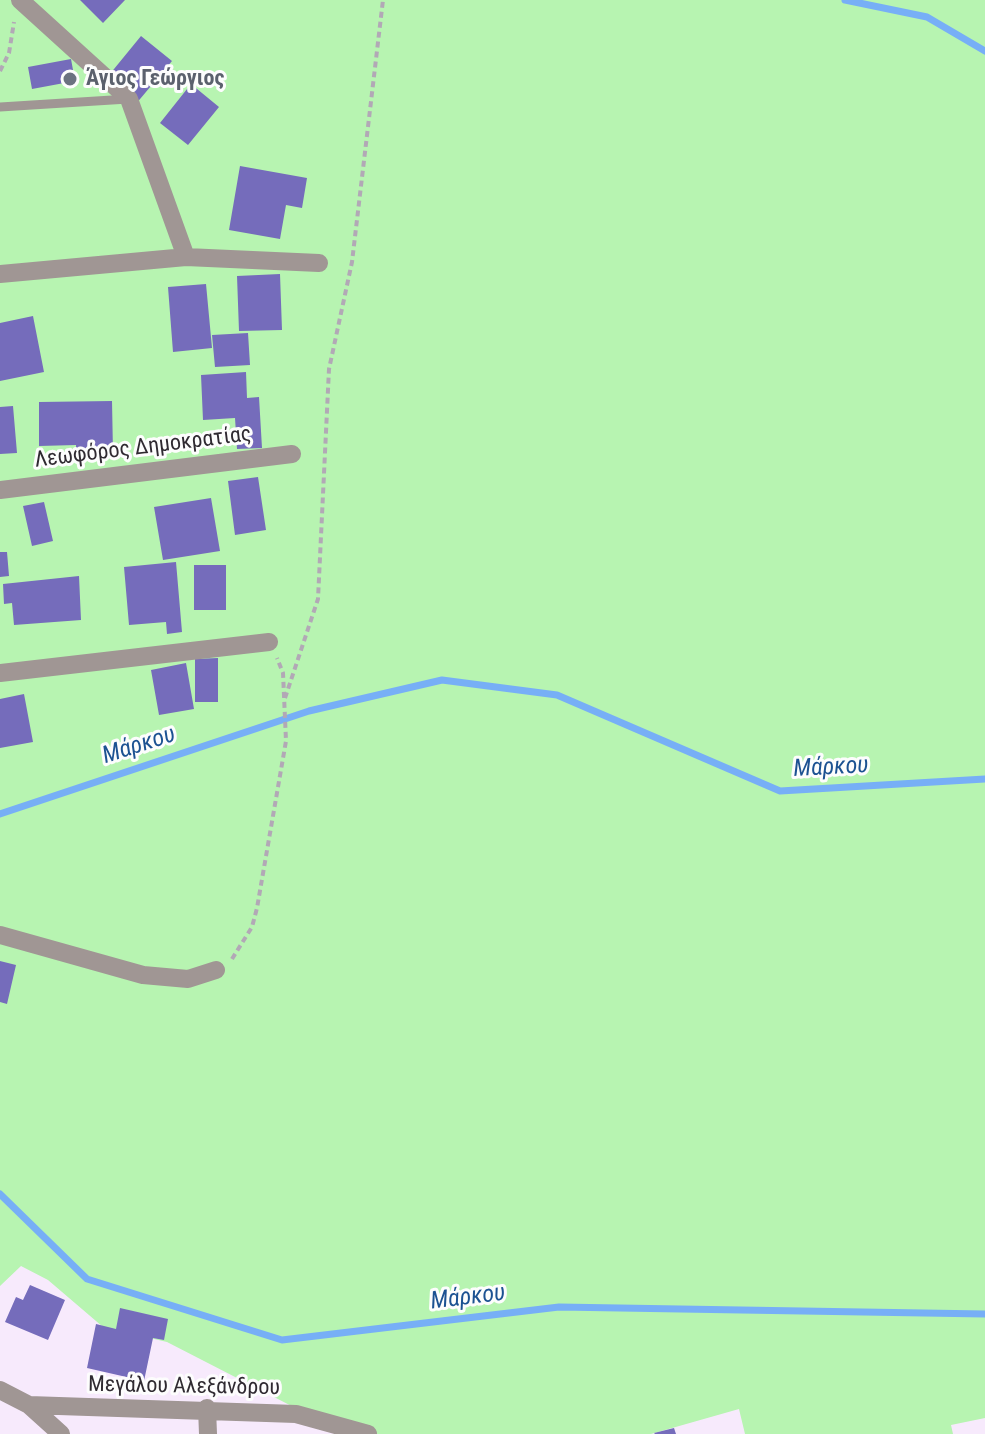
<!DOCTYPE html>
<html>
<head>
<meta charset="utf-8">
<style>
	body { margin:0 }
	canvas { display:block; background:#f7eafc }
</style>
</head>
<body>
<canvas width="985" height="1434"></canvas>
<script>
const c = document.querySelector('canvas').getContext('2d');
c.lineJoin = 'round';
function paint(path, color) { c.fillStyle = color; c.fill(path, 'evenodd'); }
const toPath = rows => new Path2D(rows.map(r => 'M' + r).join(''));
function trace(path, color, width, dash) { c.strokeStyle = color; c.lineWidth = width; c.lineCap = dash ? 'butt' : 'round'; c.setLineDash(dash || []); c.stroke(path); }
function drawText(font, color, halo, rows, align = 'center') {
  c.font = font + ' "Roboto Condensed",sans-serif'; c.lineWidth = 6; c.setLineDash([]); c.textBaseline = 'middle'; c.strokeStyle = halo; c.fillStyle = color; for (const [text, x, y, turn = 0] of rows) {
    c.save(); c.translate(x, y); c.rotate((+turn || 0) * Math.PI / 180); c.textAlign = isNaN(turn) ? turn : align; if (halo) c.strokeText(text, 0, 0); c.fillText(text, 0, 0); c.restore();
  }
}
const green = toPath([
	[0,0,985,0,985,1418,951,1425,953,1434,745,1434,739,1409,651,1434,346,1434,167,1342,103,1327,48,1280,21,1266,0,1286]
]);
const stream = toPath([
	[845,0,927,17,985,51],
	[0,814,309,711,442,680,557,695,780,791,985,779],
	[0,1194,87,1279,282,1340,559,1307,985,1314]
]);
const building = toPath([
	[80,0,125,0,103,23],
	[141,36,172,61,135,105,105,80],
	[71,59,75,81,32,89,28,67],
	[191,84,219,107,188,145,160,123],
	[240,166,307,178,302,208,286,205,280,239,229,230],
	[280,274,282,330,239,331,237,276],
	[206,284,212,348,173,352,168,287],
	[33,316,44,372,0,381,0,323],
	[248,333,250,365,215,367,212,335],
	[246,372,247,398,259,397,262,448,237,449,235,418,203,420,201,375],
	[112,401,113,453,76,453,76,445,39,446,39,402],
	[13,406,17,453,0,454,0,407],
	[258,477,266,530,235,535,228,481],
	[211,498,220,551,163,560,154,507],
	[44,502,53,541,32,546,23,506],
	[0,552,7,552,9,576,0,577],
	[176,562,182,632,167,634,166,622,129,625,124,567],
	[194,565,226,565,226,610,194,610],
	[79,576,81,620,14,625,12,603,4,604,3,584],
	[218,658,218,702,195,702,195,659],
	[186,663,194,709,159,715,151,670],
	[24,694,33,742,0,748,0,699],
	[0,961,16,965,7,1004,0,1002],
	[30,1285,65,1300,48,1340,5,1322,16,1297,23,1300],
	[120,1308,168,1319,164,1340,153,1338,144,1381,87,1368,96,1324,116,1329],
	[674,1428,676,1434,655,1434,654,1433]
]);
const path = toPath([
	[0,71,9,53,14,22],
	[285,698,318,599,329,369,352,262,383,0],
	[232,959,252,927,257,908,286,741,283,673,277,658]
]);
const service = toPath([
	[0,107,128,99]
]);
const minor = toPath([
	[20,0,129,99,186,257],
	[0,274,186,257,319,263],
	[0,490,292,454],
	[0,673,269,642],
	[0,935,143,975,188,979,216,970],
	[0,1390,29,1405,296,1414,368,1434],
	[29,1405,61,1434],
	[207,1408,208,1434]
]);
const markers = [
	[70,79,8,"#6b7280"]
];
const worshipNames = [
	["Άγιος Γεώργιος",86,79]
];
const streetNames = [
	["Λεωφόρος Δημοκρατίας",143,448,-7],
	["Μεγάλου Αλεξάνδρου",184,1387,1]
];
const waterNames = [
	["Μάρκου",139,746,-18],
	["Μάρκου",831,768,-3],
	["Μάρκου",468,1298,-7]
];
paint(green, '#b7f4b1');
trace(stream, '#77aff6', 7);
paint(building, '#756cbb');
trace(path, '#b2a8b6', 4, [6, 4]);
trace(service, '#a09694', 9);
trace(minor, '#a09694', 18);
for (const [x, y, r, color] of markers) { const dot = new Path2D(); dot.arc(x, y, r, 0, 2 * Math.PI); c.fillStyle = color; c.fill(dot); trace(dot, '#fdfdfd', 3); }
drawText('bold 22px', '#5b616d', '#fdfdfd', worshipNames, 'left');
drawText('22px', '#2f2a31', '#fdfdfd', streetNames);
drawText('italic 24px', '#1c5292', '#fdfdfd', waterNames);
</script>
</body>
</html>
